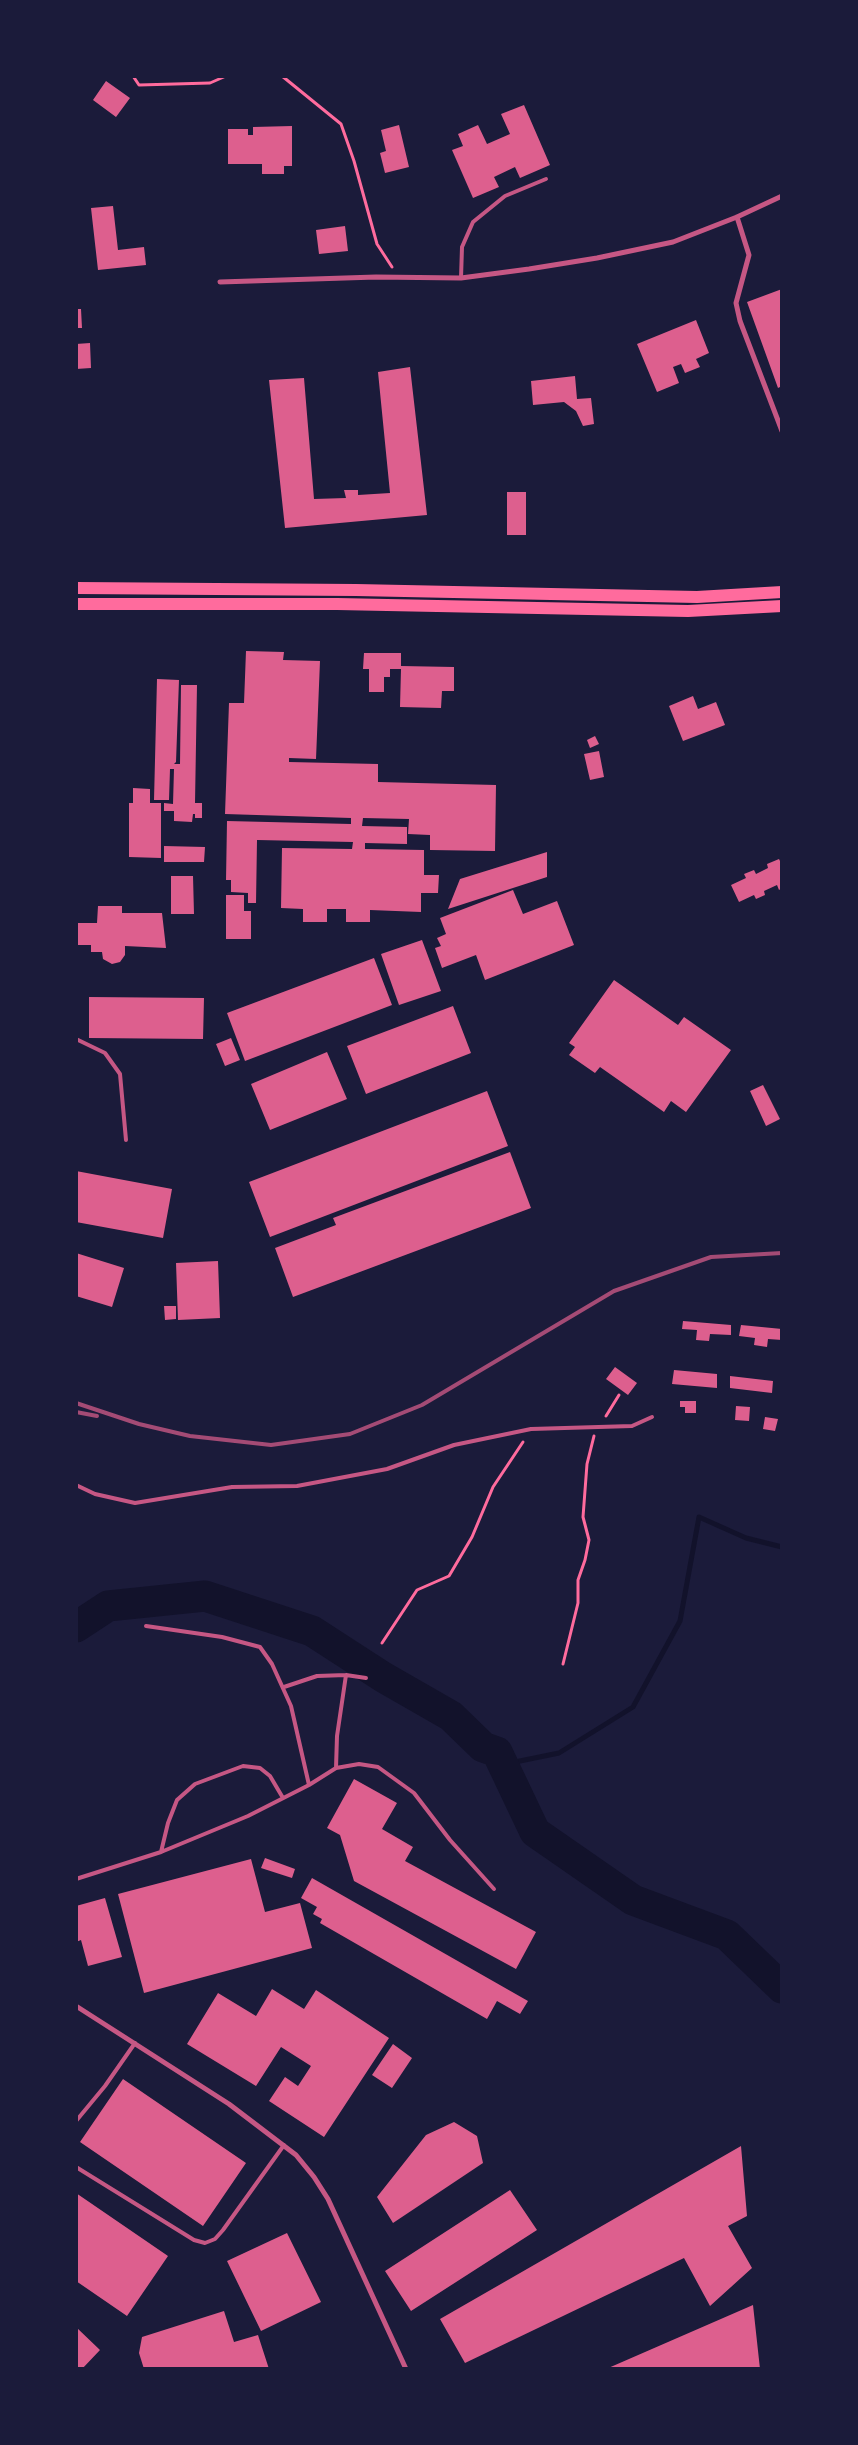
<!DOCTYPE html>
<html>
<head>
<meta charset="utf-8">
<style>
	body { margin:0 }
	#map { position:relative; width:858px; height:2445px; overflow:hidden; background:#1b1b3a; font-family:"IBM Plex Serif",serif }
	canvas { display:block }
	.frame { position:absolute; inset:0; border:78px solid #1b1b3a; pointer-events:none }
</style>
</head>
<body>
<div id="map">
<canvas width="858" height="2445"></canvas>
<div class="frame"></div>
</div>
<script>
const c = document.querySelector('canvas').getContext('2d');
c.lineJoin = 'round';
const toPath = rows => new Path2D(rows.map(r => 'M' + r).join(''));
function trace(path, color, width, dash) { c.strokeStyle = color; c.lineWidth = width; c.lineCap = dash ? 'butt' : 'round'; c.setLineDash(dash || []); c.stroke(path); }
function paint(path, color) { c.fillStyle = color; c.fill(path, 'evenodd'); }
const stream = toPath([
	[76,1630,122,1595,189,1592,274,1612,373,1661,432,1695,469,1735,515,1762,559,1753,633,1707,680,1621,699,1517,746,1538,782,1547]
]);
const river = toPath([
	[76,1627,108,1606,205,1596,312,1631,383,1677,451,1716,483,1747,497,1752,535,1832,633,1900,727,1935,782,1988]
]);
const building = toPath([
	[106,81,130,98,116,117,93,100],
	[524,105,550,165,520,178,515,167,494,177,499,187,473,198,452,150,463,146,458,134,478,125,487,144,510,134,501,114],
	[399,125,409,167,385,173,380,153,386,151,381,130],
	[292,126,292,166,284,166,284,174,262,174,262,164,228,164,228,129,248,129,248,135,253,135,253,127],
	[113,206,118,250,144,247,146,265,98,270,91,208],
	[345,226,348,251,319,254,316,230],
	[782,289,782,386,778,388,747,302],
	[76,309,81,309,82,328,76,328],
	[696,320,709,353,696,359,700,367,685,373,681,364,673,367,679,383,657,392,637,344],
	[90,343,91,368,76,369,76,344],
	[410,367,427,515,285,528,269,380,304,378,314,499,346,498,344,490,358,490,358,495,390,493,378,372],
	[575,376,577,399,591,398,594,424,583,426,576,411,564,402,533,405,531,381],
	[507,492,526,492,526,535,507,535],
	[246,651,284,652,283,660,320,661,316,759,289,758,289,762,378,764,378,782,496,785,495,851,430,850,430,835,408,834,409,819,363,818,362,826,407,827,407,844,365,843,365,849,424,850,424,875,439,875,438,893,421,893,421,912,370,910,370,922,346,922,346,909,327,909,327,922,303,922,303,909,281,908,282,848,352,849,353,842,257,840,256,903,248,903,248,893,231,892,231,880,226,880,227,821,351,824,351,818,225,814,229,703,244,703],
	[364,653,401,653,401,666,454,667,454,691,442,691,441,708,400,707,401,669,390,669,390,677,384,677,384,692,369,692,369,669,363,669],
	[157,679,179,680,176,762,174,764,180,764,181,685,197,685,195,803,202,803,202,818,195,818,195,814,193,814,192,822,174,821,174,811,164,811,164,803,173,804,174,769,170,769,169,800,154,800],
	[693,696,698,709,716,702,725,725,683,741,669,706],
	[595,736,599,744,590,748,587,740],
	[599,751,604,777,590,780,584,754],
	[133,788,150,789,150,803,161,803,161,858,129,857,129,803,133,803],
	[164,846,205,847,204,862,164,862],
	[547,852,547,877,448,909,460,879],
	[779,859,782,865,782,888,779,890,777,885,764,891,765,895,756,899,754,895,739,902,731,885,746,878,744,874,754,870,756,874,768,868,767,864],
	[171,876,193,876,194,914,171,914],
	[513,890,523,914,557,901,574,945,485,980,476,955,442,968,435,948,441,946,437,938,446,934,440,918],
	[226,895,244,895,244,911,251,911,251,939,226,939],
	[98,906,122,906,122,913,162,913,166,948,125,946,125,955,120,962,112,964,103,959,102,952,91,952,91,945,76,945,76,923,97,923],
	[422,940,441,991,399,1005,381,954],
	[374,958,392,1005,245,1061,227,1013],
	[614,980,678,1025,684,1017,731,1050,686,1112,671,1101,664,1112,600,1067,595,1073,569,1055,575,1047,569,1043],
	[89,997,204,998,203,1039,89,1038],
	[453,1006,471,1053,366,1094,347,1046],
	[231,1038,240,1060,225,1066,216,1044],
	[327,1052,347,1099,270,1130,251,1084],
	[763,1085,780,1119,766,1126,750,1091],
	[487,1091,508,1146,270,1237,249,1182],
	[510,1152,531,1208,293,1297,275,1248,336,1225,333,1218],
	[76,1171,172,1189,163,1238,76,1222],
	[76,1253,124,1268,112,1307,76,1296],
	[218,1261,220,1318,178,1320,176,1263],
	[164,1306,176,1306,176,1319,165,1320],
	[683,1321,731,1325,731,1335,710,1334,709,1341,696,1340,697,1330,682,1329],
	[741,1325,782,1329,782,1340,768,1339,767,1347,754,1345,755,1338,739,1336],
	[615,1367,637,1383,628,1395,606,1379],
	[674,1370,717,1374,717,1388,672,1384],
	[730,1376,773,1381,772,1393,730,1388],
	[680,1401,696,1401,696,1413,685,1413,685,1407,680,1407],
	[736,1406,750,1407,749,1421,735,1420],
	[765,1417,778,1419,775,1431,763,1429],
	[354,1779,397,1803,382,1829,413,1847,405,1861,536,1932,516,1969,354,1881,340,1835,327,1828],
	[265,1858,295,1869,292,1878,261,1868],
	[251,1859,265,1912,300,1903,312,1948,144,1993,118,1894],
	[312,1878,528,2001,520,2014,497,2001,487,2019,320,1923,322,1919,313,1914,317,1907,301,1898],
	[105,1898,122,1957,88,1966,81,1940,76,1942,76,1906],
	[272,1989,304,2009,316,1990,389,2038,324,2137,269,2101,285,2077,298,2086,311,2066,281,2047,256,2086,187,2044,218,1993,256,2016],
	[393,2044,412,2058,392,2088,372,2075],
	[123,2079,246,2163,203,2226,80,2142],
	[454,2122,477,2136,483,2163,393,2223,377,2197,426,2135],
	[741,2146,747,2216,728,2226,752,2268,710,2306,684,2258,465,2363,440,2319],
	[510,2190,537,2230,411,2311,385,2271],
	[76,2193,168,2256,127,2316,76,2281],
	[287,2233,321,2302,261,2331,227,2261],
	[753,2305,760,2369,606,2369],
	[224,2311,234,2342,258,2335,269,2369,144,2369,139,2353,142,2337],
	[76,2327,100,2350,82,2369,76,2369]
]);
const path = toPath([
	[133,76,139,85,210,83,226,76],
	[282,76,341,124,354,161,377,244,392,267],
	[606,1416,619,1395],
	[382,1643,417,1590,449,1576,472,1537,493,1487,523,1442],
	[563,1664,578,1603,578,1580,585,1560,589,1540,583,1517,587,1464,594,1436]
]);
const service = toPath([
	[461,278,462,247,473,222,505,196,546,179],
	[76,1039,105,1053,120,1074,126,1140],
	[76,1485,95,1494,135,1503,232,1487,297,1486,387,1469,454,1445,531,1429,632,1426,652,1417],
	[146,1626,222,1637,260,1647,272,1664,291,1706,309,1785],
	[284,1687,317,1676,346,1675,366,1678],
	[336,1768,337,1736,346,1675],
	[161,1852,168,1823,177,1800,195,1784,243,1766,260,1768,270,1776,283,1798],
	[76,1879,161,1852,248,1816,309,1785,336,1768,359,1764,378,1767,414,1793,450,1840,494,1889],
	[76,2121,105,2086,135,2043],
	[76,2167,194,2240,205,2243,215,2239,223,2230,284,2145]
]);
const minor = toPath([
	[737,217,749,255,736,303,740,321,782,431],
	[220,282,376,277,461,278,529,269,597,258,673,242,737,217,782,196],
	[76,2006,229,2104,296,2155,314,2177,328,2199,406,2369]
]);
const trunk = toPath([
	[76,588,356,590,697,597,782,592],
	[76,604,337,604,688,611,782,606]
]);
const rail = toPath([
	[76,1403,139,1424,190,1436,271,1445,350,1434,422,1405,614,1291,711,1257,782,1253],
	[76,1412,97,1416]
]);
trace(stream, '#12122b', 5);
trace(river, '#12122b', 31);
paint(building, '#dd5f8e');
trace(path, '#ff6b9d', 3);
trace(service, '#c65784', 4);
trace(minor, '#c65784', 5);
trace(trunk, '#ff6b9d', 12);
trace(rail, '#a44b75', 4);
</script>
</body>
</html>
